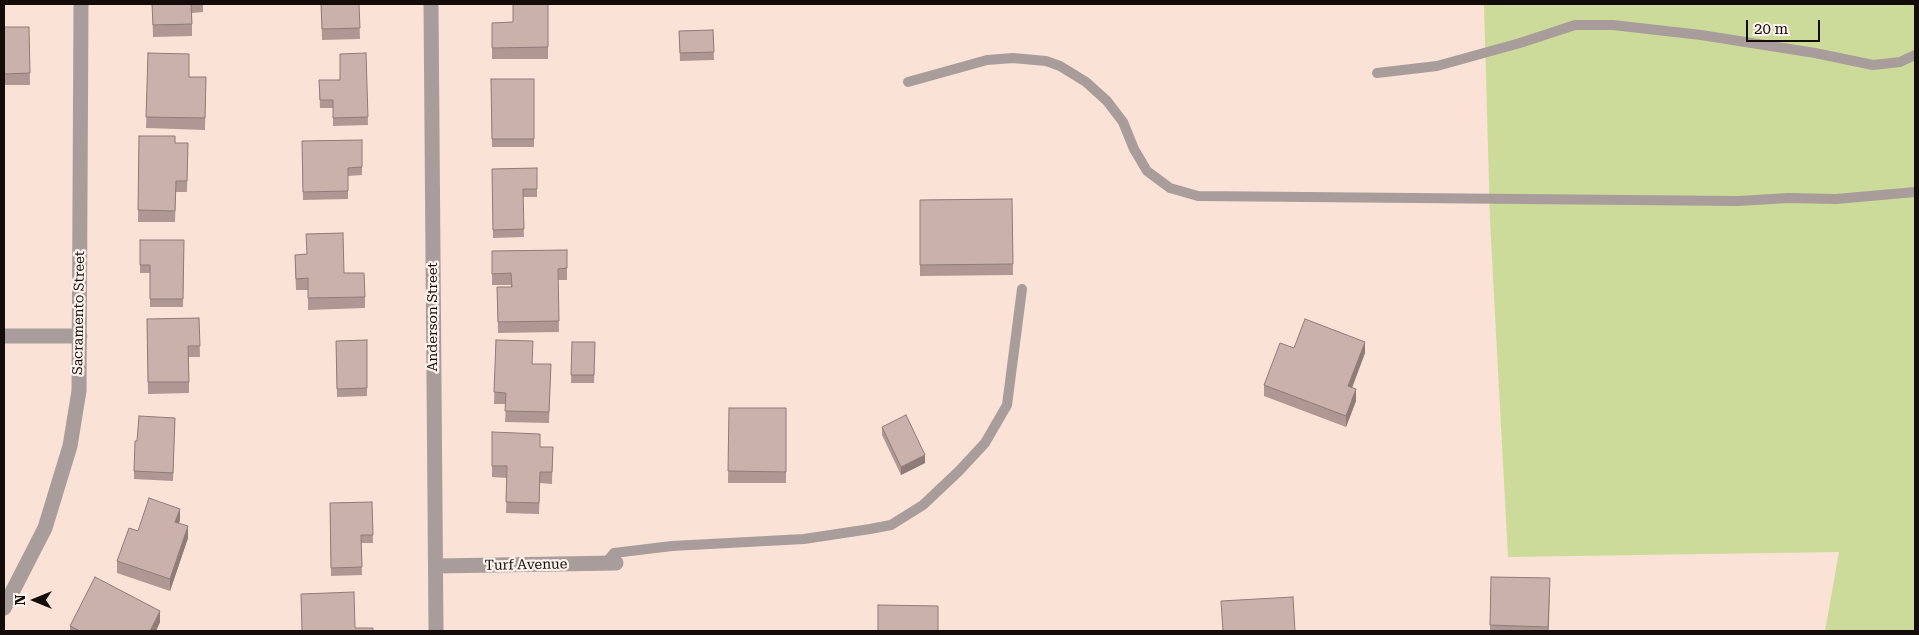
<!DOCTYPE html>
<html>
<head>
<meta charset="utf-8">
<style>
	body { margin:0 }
	#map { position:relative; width:1919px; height:635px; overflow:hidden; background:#fbe2d7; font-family:"Roboto Serif",serif }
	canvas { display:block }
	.frame { position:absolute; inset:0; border:5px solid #140c09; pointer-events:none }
	.north { position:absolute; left:10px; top:575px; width:50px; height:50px; -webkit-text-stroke:4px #fdf3ee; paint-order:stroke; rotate:270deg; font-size:14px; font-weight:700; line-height:20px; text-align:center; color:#140c09 }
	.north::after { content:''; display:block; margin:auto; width:18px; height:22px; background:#140c09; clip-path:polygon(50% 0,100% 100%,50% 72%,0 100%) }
	.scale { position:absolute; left:1746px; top:20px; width:74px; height:22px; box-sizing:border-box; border:2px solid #140c09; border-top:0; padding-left:6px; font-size:15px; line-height:18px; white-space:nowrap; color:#140c09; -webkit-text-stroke:4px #fdf3ee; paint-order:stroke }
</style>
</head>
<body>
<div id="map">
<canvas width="1919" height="635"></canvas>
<div class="frame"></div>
<div class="north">N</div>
<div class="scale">20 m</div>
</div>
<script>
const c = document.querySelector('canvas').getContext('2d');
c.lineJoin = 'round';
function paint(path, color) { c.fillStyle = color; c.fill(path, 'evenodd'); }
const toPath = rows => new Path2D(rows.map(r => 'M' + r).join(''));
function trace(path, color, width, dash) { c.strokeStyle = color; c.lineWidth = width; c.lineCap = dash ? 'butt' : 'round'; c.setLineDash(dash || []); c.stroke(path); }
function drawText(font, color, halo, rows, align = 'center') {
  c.font = font + ' "Roboto Serif",serif'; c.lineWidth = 4.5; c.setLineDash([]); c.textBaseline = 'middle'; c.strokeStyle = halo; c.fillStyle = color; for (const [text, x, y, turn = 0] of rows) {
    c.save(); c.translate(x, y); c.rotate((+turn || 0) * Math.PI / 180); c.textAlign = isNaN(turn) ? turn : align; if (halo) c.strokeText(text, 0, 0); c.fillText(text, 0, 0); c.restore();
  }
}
const green = toPath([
	[1484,4,1915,4,1915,631,1825,631,1839,552,1508,557,1490,221]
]);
const lane = toPath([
	[1377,73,1437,66,1520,43,1575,25,1613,25,1701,35,1815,53,1873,65,1900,62,1915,55],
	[908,82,987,60,1013,58,1046,61,1060,66,1086,82,1107,101,1123,122,1134,149,1147,171,1170,188,1198,196,1738,201,1789,198,1836,199,1915,192],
	[605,564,614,553,672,546,804,539,870,529,891,525,923,505,959,471,985,443,1007,405,1022,289]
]);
const street = toPath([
	[431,4,436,631],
	[4,336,80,336],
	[436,566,616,563],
	[4,608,45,528,70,446,79,391,81,4]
]);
const wall = toPath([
	[152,4,203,4,203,12,192,13,192,36,153,37],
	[321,4,367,4,359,4,360,39,322,40],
	[548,4,548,59,492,59,492,23,513,22],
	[4,27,29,27,30,85,4,85],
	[713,30,714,60,680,61,679,31],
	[148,53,189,77,206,77,205,130,146,128],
	[366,53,368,125,333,126,333,108,320,108,319,80,340,80],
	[491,79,534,79,534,147,492,147],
	[139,136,175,143,188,143,187,192,176,192,175,222,138,222],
	[362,140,362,175,348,176,348,199,303,200,302,141],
	[537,168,537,197,523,197,524,237,493,238,492,169],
	[1012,199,1013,275,920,276,920,200],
	[140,240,184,240,183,307,150,307,150,273,140,273],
	[567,250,567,280,558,280,559,332,498,333,497,287,511,287,511,285,492,285,492,251],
	[307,254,344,273,365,297,365,308,308,310,308,290,296,290,295,266,295,255],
	[199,318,200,357,189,357,189,393,148,394,147,319],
	[367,340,367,396,337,397,336,341],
	[496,340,533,364,551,364,549,423,505,422,506,404,494,404],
	[572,342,595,342,594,383,571,383],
	[1294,348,1365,353,1352,388,1356,401,1346,427,1264,396,1264,385],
	[729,408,786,408,786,483,728,483],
	[175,418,173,481,134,479,134,471,137,441],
	[882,427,925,463,901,475,882,435],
	[540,447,553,447,552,484,540,483,539,514,506,513,507,478,492,477,492,466],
	[372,502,373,543,361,543,362,575,331,576,330,503],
	[180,520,179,523,188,538,170,591,117,573,117,561,138,531],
	[1491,577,1550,578,1549,631,1490,631],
	[160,622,156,631,70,631,70,626]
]);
const shadedWall = toPath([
	[1365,342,1365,353,1348,398,1348,386],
	[1356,389,1356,401,1346,427,1346,416],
	[925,455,925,463,901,475,901,467],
	[180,509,180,520,175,533,175,522],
	[188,526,188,538,170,591,170,579],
	[160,611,160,622,156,631,150,631]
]);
const building = toPath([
	[152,4,191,4,192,24,153,25,152,4],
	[321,4,359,4,360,28,322,29,321,4],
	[513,4,548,4,548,47,492,48,492,23,513,22,513,4],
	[4,27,29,27,30,73,4,74,4,27],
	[713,30,714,52,680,53,679,31,713,30],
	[148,53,189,54,189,77,206,77,205,118,146,117,148,53],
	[366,53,368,117,333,118,333,100,320,100,319,80,340,80,340,54,366,53],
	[491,79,534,79,534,139,492,139,491,79],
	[139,136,175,136,175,143,188,143,187,181,176,181,175,211,138,210,139,136],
	[362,140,362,167,348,168,348,191,303,192,302,141,362,140],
	[537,168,537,189,523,189,524,229,493,230,492,169,537,168],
	[1012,199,1013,264,920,265,920,200,1012,199],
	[343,233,344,273,364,273,365,297,308,298,308,278,296,279,295,255,307,254,306,234,343,233],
	[140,240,184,240,183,299,150,299,150,265,140,265,140,240],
	[567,250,567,268,558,269,559,321,498,322,497,287,512,287,511,273,492,274,492,251,567,250],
	[199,318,200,346,188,346,189,382,148,382,147,319,199,318],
	[1305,319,1365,342,1348,386,1356,389,1346,416,1264,385,1280,343,1294,348,1305,319],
	[367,340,367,388,337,389,336,341,367,340],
	[496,340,533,341,532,364,551,364,549,412,505,411,506,393,494,392,496,340],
	[572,342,595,342,594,375,571,375,572,342],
	[729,408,786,408,786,472,728,471,729,408],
	[906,415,925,455,901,467,882,427,906,415],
	[139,416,175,418,173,473,134,471,135,441,137,441,139,416],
	[492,432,540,434,540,447,553,447,552,472,540,472,539,503,506,502,507,466,492,466,492,432],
	[149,498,180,509,175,522,188,526,170,579,117,561,129,528,138,531,149,498],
	[372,502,373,535,361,535,362,567,331,568,330,503,372,502],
	[95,577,160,611,150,631,80,631,70,626,95,577],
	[1491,577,1550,578,1548,627,1490,625,1491,577],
	[354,592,355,628,373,628,373,631,302,631,301,594,354,592],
	[1293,597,1295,631,1223,631,1221,601,1293,597],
	[878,605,938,606,938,631,878,631,878,605]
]);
const streetNames = [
	["Sacramento Street",79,313,-89],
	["Anderson Street",433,317,-90],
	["Turf Avenue",526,565,-1]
];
paint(green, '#cddb9a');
trace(lane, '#a99d9b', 10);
trace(street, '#a99d9b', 15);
paint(wall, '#af9894');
paint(shadedWall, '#8e7c78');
paint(building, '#cbb1ac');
trace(building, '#8e7c78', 1);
drawText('14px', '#140c09', '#fdf3ee', streetNames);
</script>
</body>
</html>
